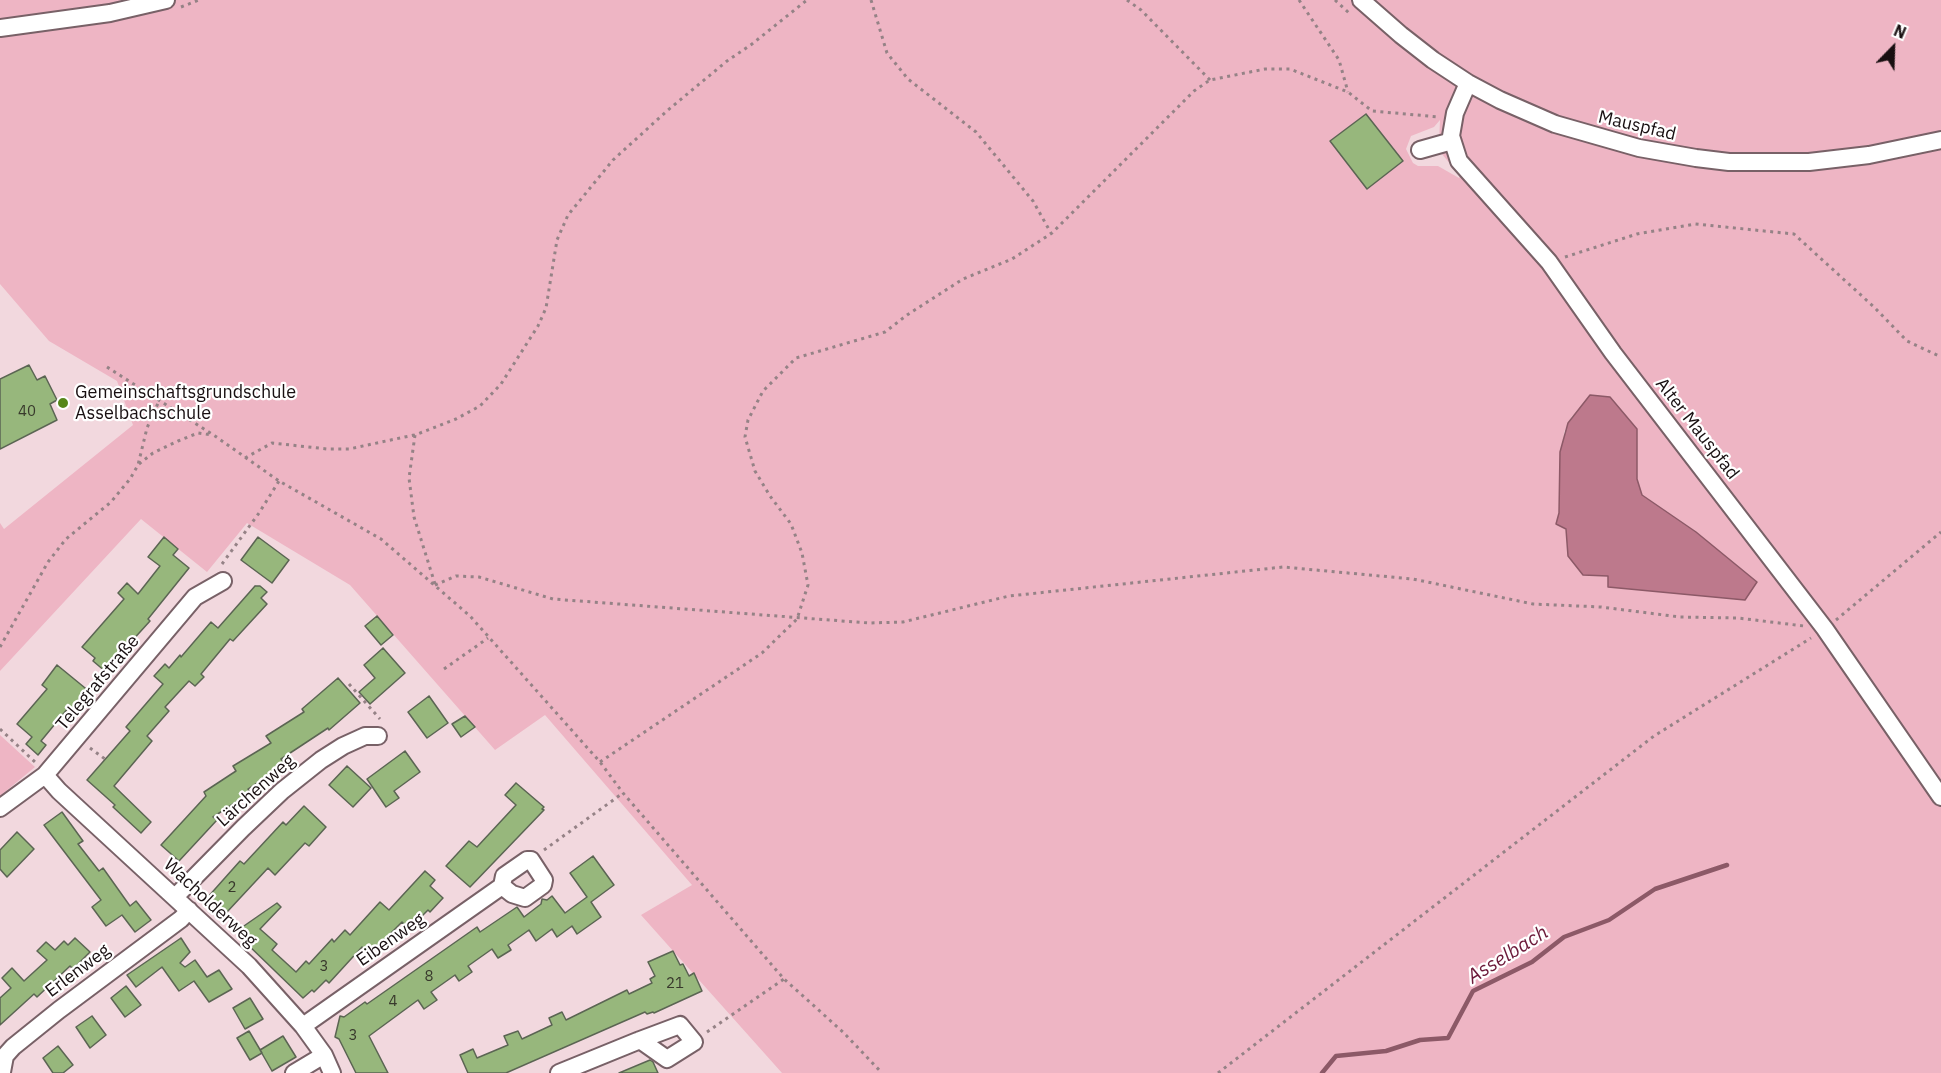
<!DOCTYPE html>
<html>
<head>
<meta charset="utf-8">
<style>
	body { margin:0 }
	#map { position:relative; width:1941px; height:1073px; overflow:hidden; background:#f2d8de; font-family:"IBM Plex Sans",sans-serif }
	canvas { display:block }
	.north { position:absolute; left:1863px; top:18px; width:60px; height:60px; -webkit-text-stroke:4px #fff; paint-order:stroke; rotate:23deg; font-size:16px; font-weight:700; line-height:24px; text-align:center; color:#180f11 }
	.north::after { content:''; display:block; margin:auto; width:21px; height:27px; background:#180f11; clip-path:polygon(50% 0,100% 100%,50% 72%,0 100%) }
</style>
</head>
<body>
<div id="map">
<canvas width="1941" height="1073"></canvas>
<div class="north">N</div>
</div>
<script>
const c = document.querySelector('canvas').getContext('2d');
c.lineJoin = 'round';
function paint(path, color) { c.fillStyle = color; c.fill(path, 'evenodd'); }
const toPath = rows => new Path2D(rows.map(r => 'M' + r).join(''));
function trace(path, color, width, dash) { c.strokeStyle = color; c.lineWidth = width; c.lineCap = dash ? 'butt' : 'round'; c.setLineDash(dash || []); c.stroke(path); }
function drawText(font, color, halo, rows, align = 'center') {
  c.font = font + ' "IBM Plex Sans",sans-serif'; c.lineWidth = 4.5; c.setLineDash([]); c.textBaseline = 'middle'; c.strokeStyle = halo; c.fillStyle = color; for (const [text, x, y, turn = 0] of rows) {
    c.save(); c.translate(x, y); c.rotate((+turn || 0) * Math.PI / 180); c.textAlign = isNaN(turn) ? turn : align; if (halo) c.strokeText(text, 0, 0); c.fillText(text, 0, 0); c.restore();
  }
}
const green = toPath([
	[0,0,1941,0,1941,1073,782,1073,641,915,692,885,545,715,495,750,350,585,247,523,207,572,141,519,0,671,0,523,4,529,133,425,117,381,49,341,0,284],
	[1440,120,1439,144,1442,154,1460,176,1459,178,1438,166,1418,166,1413,163,1406,149,1411,136,1434,127],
	[1609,397,1637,429,1637,479,1642,495,1696,532,1757,583,1608,587,1608,576,1568,556,1566,529,1556,524,1559,513,1564,432,1572,416],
	[0,735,35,767,0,796]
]);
const water = toPath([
	[1590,395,1610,397,1637,429,1637,479,1642,495,1696,532,1757,582,1745,600,1608,587,1608,576,1583,575,1568,556,1566,529,1556,524,1559,513,1560,452,1568,423,1590,395]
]);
const stream = toPath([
	[1322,1073,1336,1056,1386,1051,1420,1040,1448,1038,1473,991,1532,962,1564,937,1609,920,1655,889,1727,865]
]);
const building = toPath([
	[1366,114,1403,161,1367,189,1330,141,1366,114],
	[29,365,37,380,45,376,57,400,50,404,57,420,0,449,0,379,29,365],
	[164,537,178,549,173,555,189,568,148,619,150,621,120,654,106,672,93,661,95,658,82,647,124,599,118,593,127,583,138,594,160,566,148,557,164,537],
	[258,537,289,560,272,583,241,560,258,537],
	[255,586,260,586,267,592,261,598,267,604,233,641,230,639,201,674,204,677,195,686,189,681,165,707,169,711,147,736,152,741,114,786,151,822,141,833,113,807,115,805,87,780,130,731,126,727,163,684,154,676,165,664,169,668,180,655,181,657,211,622,218,628,255,586],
	[377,616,393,635,381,645,365,626,377,616],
	[383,648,405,673,370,704,359,692,375,678,364,665,383,648],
	[57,665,90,692,74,711,69,707,41,741,46,745,38,755,26,744,32,737,17,724,47,689,42,685,57,665],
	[338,678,360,703,329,730,328,728,281,759,285,764,248,789,250,793,213,817,217,820,179,861,161,845,206,796,204,792,236,771,233,766,271,743,266,736,304,712,302,709,338,678],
	[429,696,448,723,427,738,408,712,429,696],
	[465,716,475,727,461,737,452,724,465,716],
	[405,751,420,772,394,791,399,798,386,807,367,779,405,751],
	[347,766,371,788,353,807,329,785,347,766],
	[516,783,544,807,542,809,544,810,470,887,446,866,469,841,477,847,516,805,505,795,516,783],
	[304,806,326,827,309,846,305,843,275,875,268,868,227,912,222,912,207,898,240,861,244,864,283,822,286,825,304,806],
	[62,812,83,841,78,844,99,871,103,868,130,906,136,901,151,920,135,932,122,915,106,926,92,907,101,900,44,825,62,812],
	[17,832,34,849,7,877,0,869,0,850,17,832],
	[593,856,614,885,591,902,601,917,577,934,572,926,557,937,552,929,536,941,529,930,508,945,511,950,498,958,492,949,468,966,472,972,459,981,455,975,431,992,437,1000,424,1009,418,1000,369,1036,388,1073,356,1073,339,1039,335,1037,340,1016,344,1017,365,1002,367,1004,477,927,480,932,517,907,524,917,541,904,542,899,547,900,552,896,565,913,587,897,570,873,593,856],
	[425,871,435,880,430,886,443,898,430,912,428,910,409,929,402,922,370,954,362,947,329,983,326,980,314,992,312,990,303,998,245,942,247,940,243,937,246,935,241,928,277,903,281,907,260,929,277,944,272,950,296,972,306,961,309,964,332,939,334,942,345,930,350,935,380,902,389,910,425,871],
	[75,938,90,952,73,969,70,966,37,997,34,994,0,1025,0,998,11,988,2,978,12,968,24,981,47,960,37,951,46,942,55,950,64,941,68,945,75,938],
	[181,938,190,952,180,963,185,967,195,960,207,977,219,970,232,989,209,1002,194,981,179,991,162,967,136,987,127,975,181,938],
	[673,951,680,965,683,964,689,976,694,973,702,991,654,1013,653,1012,647,1014,645,1012,506,1073,468,1073,460,1055,473,1049,477,1058,508,1045,504,1036,518,1031,522,1039,552,1025,549,1018,562,1012,566,1020,627,990,629,994,652,983,650,979,655,976,648,962,673,951],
	[126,986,141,1005,125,1017,111,998,126,986],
	[250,998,263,1019,245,1029,233,1008,250,998],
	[92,1016,106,1035,90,1048,76,1027,92,1016],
	[249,1031,262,1053,250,1060,237,1038,249,1031],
	[283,1036,296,1057,272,1071,260,1050,283,1036],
	[58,1046,73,1065,63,1073,53,1073,43,1058,58,1046],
	[650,1060,653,1062,658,1073,619,1073,650,1060]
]);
const path = toPath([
	[871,0,887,53,908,79,976,132,1033,201,1051,233],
	[1127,0,1141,10,1210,80],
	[1299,0,1339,60,1348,92],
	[1335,0,1349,13],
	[181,7,199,0],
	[1565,257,1637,234,1695,224,1794,234,1874,307,1907,341,1941,357],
	[107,367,215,436,279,481,381,539,470,616,600,762,623,793,784,979,843,1032,882,1073],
	[245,458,272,443,327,449,349,449,414,435],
	[139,464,153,453,178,441,198,433,212,435],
	[222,564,259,513,279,481],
	[435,584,414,517,409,478,415,435,456,419,480,406,501,384,538,326,546,308,557,240,568,215,613,160,668,110,727,61,752,44,807,0],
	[435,585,456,576,479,577,553,599,869,623,903,622,1009,596,1283,567,1413,579,1533,604,1601,607,1680,617,1738,618,1804,626],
	[1836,620,1941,532],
	[0,647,48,562,66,539,111,502,130,479,138,465,147,428,159,401],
	[444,669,488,638],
	[349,684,380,719],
	[0,729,36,763],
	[90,748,105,759],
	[600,762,762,653,797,619,808,585,802,553,791,524,770,496,755,471,745,437,748,420,763,391,796,358,885,332,907,315,963,279,1012,259,1052,233,1194,91,1210,80,1265,69,1290,69,1348,92,1372,111,1439,117],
	[544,850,623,793],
	[707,1032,784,979],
	[1218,1073,1654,736,1811,638]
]);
const minor = toPath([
	[1361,0,1401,35,1433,60,1468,83,1500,100,1555,124,1639,148,1696,158,1729,162,1809,162,1869,155,1941,140],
	[0,28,110,13,166,0],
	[1468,83,1455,113,1451,136,1459,161,1549,262,1613,353,1825,629,1941,797],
	[1420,150,1452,141],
	[45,775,59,791,249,966,303,1026,324,1055,332,1073],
	[0,808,45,775,195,597,223,581],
	[175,897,243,828,282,791,321,760,343,746,365,736,378,736],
	[303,1026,502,886,504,876,527,860,531,860,544,880,543,885,525,898,512,894,502,886],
	[2,1072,5,1056,13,1047,59,1010,181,919,189,910],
	[294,1073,324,1055],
	[559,1073,640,1040,680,1025,694,1042,667,1059,640,1040]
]);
const markers = [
	[63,403,6,"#568619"]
];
const numberNames = [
	["40",27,412],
	["2",232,888],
	["3",324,967],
	["8",429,977],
	["21",675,984],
	["4",393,1002],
	["3",353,1036]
];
const streetNames = [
	["Mauspfad",1637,126,13],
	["Alter Mauspfad",1697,429,52],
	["Telegrafstraße",98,683,-50],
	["Lärchenweg",256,791,-42],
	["Wacholderweg",210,903,43],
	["Eibenweg",391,940,-35],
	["Erlenweg",78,971,-37]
];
const poiNames = [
	["Gemeinschaftsgrundschule",75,393],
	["Asselbachschule",75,414]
];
const waterNames = [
	["Asselbach",1508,955,-32]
];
paint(green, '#eeb5c4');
paint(water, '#bd798c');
trace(water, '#8c5967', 1.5);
trace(stream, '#8c5967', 4.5);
paint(building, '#97b77c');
trace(building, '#5b6553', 1.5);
trace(minor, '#786167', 20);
trace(path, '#958286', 3, [3, 4.5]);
trace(minor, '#fff', 16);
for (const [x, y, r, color] of markers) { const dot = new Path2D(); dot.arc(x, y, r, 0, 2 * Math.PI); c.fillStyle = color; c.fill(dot); trace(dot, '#fff', 2); }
drawText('15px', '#38392c', null, numberNames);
drawText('18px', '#180f11', '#fff', streetNames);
drawText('18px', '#180f11', '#fff', poiNames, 'left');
drawText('italic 20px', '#6b1939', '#fff', waterNames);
</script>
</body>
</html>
